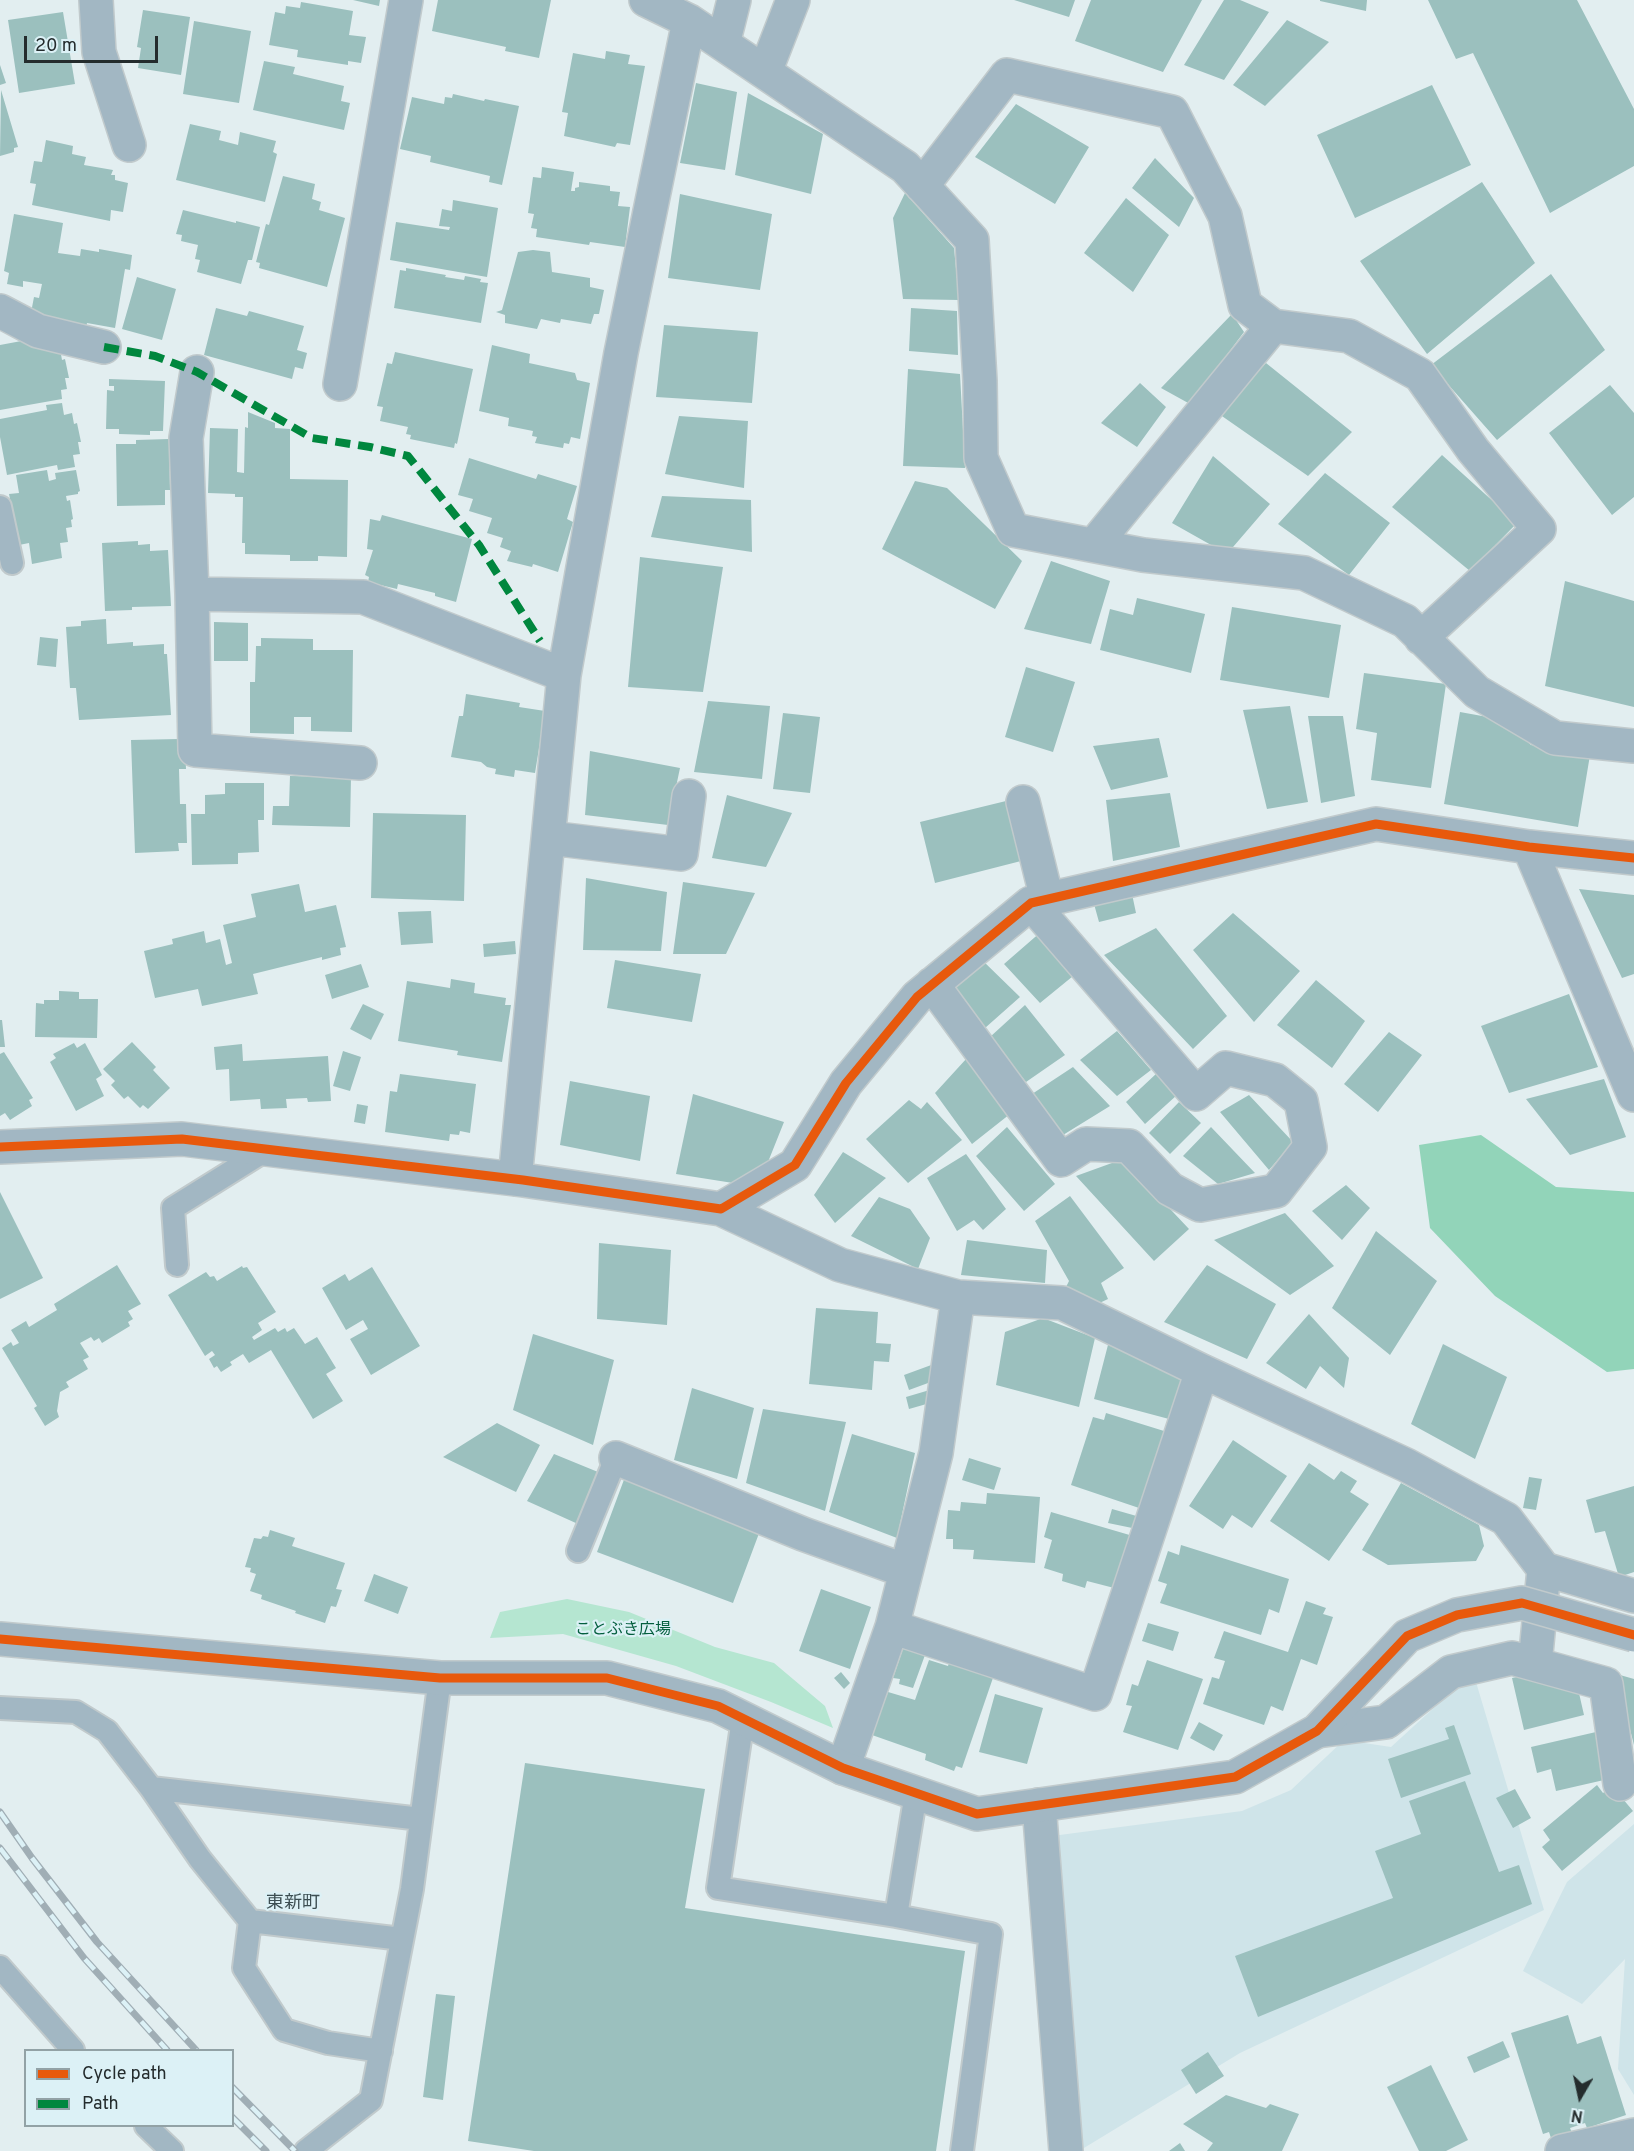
<!DOCTYPE html>
<html>
<head>
<meta charset="utf-8">
<style>
	body { margin:0 }
	#map { position:relative; width:1634px; height:2151px; overflow:hidden; background:#e2eef0; font-family:Overpass,sans-serif }
	canvas { display:block }
	.legend { position:absolute; left:24px; top:2049px; width:210px; height:78px; box-sizing:border-box; background:#dcf1f6; border:2px solid #92a2a6; margin:0; padding:8px 10px; list-style:none; font-size:18px; color:#242c2d }
	.legend li { display:flex; align-items:center; gap:12px; height:30px }
	.legend b { width:30px; border:2px solid #92a2a6 }
	.north { position:absolute; left:1550px; top:2067px; width:60px; height:60px; -webkit-text-stroke:4px #dcf1f6; paint-order:stroke; rotate:189deg; font-size:16px; font-weight:700; line-height:24px; text-align:center; color:#242c2d }
	.north::after { content:''; display:block; margin:auto; width:21px; height:27px; background:#242c2d; clip-path:polygon(50% 0,100% 100%,50% 72%,0 100%) }
	.scale { position:absolute; left:24px; top:36px; width:134px; height:27px; box-sizing:border-box; border:3px solid #242c2d; border-top:0; padding-left:8px; font-size:18px; line-height:21px; white-space:nowrap; color:#242c2d; -webkit-text-stroke:4px #dcf1f6; paint-order:stroke }
</style>
</head>
<body>
<div id="map">
<canvas width="1634" height="2151"></canvas>
<ul class="legend">
<li><b style="height:8px;background:#e8590c"></b>Cycle path</li>
<li><b style="height:8px;background:#00873e"></b>Path</li>
</ul>
<div class="north">N</div>
<div class="scale">20 m</div>
</div>
<script>
const c = document.querySelector('canvas').getContext('2d');
c.lineJoin = 'round';
function paint(path, color) { c.fillStyle = color; c.fill(path, 'evenodd'); }
const toPath = rows => new Path2D(rows.map(r => 'M' + r).join(''));
function trace(path, color, width, dash) { c.strokeStyle = color; c.lineWidth = width; c.lineCap = dash ? 'butt' : 'round'; c.setLineDash(dash || []); c.stroke(path); }
function drawText(font, color, halo, rows, align = 'center') {
  c.font = font + ' Overpass,"Noto Sans JP",sans-serif'; c.lineWidth = 4.5; c.setLineDash([]); c.textBaseline = 'middle'; c.strokeStyle = halo; c.fillStyle = color; for (const [text, x, y, turn = 0] of rows) {
    c.save(); c.translate(x, y); c.rotate((+turn || 0) * Math.PI / 180); c.textAlign = isNaN(turn) ? turn : align; if (halo) c.strokeText(text, 0, 0); c.fillText(text, 0, 0); c.restore();
  }
}
const built = toPath([
	[1473,1672,1544,1910,1240,2053,1079,2151,1052,1836,1242,1811,1291,1790,1344,1740,1391,1747],
	[1634,1824,1634,2095,1618,2069,1625,1959,1582,2004,1523,1971,1567,1882]
]);
const green = toPath([
	[567,1599,629,1612,715,1647,774,1663,825,1706,833,1728,771,1702,676,1666,563,1634,490,1638,500,1612]
]);
const forest = toPath([
	[1481,1135,1556,1187,1634,1192,1634,1369,1607,1372,1495,1296,1430,1228,1419,1145]
]);
const building = toPath([
	[353,0,380,0,379,6],
	[438,0,551,0,539,58,505,51,506,47,432,31],
	[1014,0,1075,0,1069,17],
	[1091,0,1202,0,1163,72,1075,41],
	[1224,0,1240,0,1269,12,1224,80,1184,65],
	[1320,0,1367,0,1366,11,1320,1],
	[1428,0,1577,0,1634,109,1634,166,1550,213,1473,53,1456,59],
	[301,2,353,11,349,35,366,37,361,63,348,61,348,65,297,57,298,50,269,45,275,12,285,14,286,6,300,8],
	[143,10,190,17,181,75,138,68,141,48,137,47],
	[63,12,75,84,19,93,8,20],
	[1287,20,1329,42,1265,106,1233,85],
	[194,21,251,31,239,103,183,94],
	[606,51,630,55,628,64,645,66,630,145,617,143,615,147,564,136,568,113,562,112,573,53,605,59],
	[264,61,295,67,293,74,344,86,341,101,350,103,344,130,253,110],
	[0,65,6,83,0,85],
	[696,83,737,92,725,170,680,163],
	[1432,85,1471,165,1355,218,1317,135],
	[1,90,18,147,14,148,14,152,0,156],
	[748,93,823,134,811,194,735,175],
	[453,94,484,101,485,99,519,106,502,185,489,182,490,176,430,162,431,156,400,149,412,97,444,104,445,97,452,98],
	[1016,104,1089,147,1055,204,975,157],
	[190,124,221,131,219,140,238,145,240,132,276,141,273,152,277,154,265,202,176,180],
	[46,140,73,146,72,154,86,157,84,165,113,170,111,175,115,175,115,180,128,183,123,212,111,210,110,221,32,205,36,184,30,183,34,161,42,162],
	[1155,158,1194,198,1179,227,1132,188],
	[542,167,574,172,571,191,575,191,575,188,579,187,579,182,610,186,610,191,620,192,618,206,630,207,625,247,590,242,589,245,536,237,537,229,531,228,534,214,528,213,533,177,541,178],
	[283,176,315,184,312,199,321,202,319,210,345,218,327,287,259,268,260,263,256,262,266,224,269,225],
	[1482,182,1535,263,1427,354,1360,261],
	[905,193,954,248,959,300,903,299,893,218],
	[680,194,772,214,760,290,668,278],
	[1126,198,1169,235,1133,292,1084,253],
	[453,200,498,208,487,277,390,260,396,222,449,230,450,227,439,226,442,209,452,211],
	[183,210,236,223,236,221,260,227,252,260,248,260,241,284,197,272,200,260,195,259,198,245,181,241,182,235,176,234],
	[14,214,63,223,58,253,80,256,81,249,99,252,99,249,132,255,130,270,125,269,115,328,87,323,85,333,29,323,34,297,39,298,42,284,23,281,23,287,7,284,9,273,4,271],
	[533,250,550,252,552,272,590,278,590,287,604,290,599,314,594,314,591,324,561,319,560,323,541,319,537,329,505,323,505,315,496,312,502,310,518,252],
	[406,268,446,275,445,277,464,280,465,276,481,279,480,282,488,283,481,323,394,308,400,270,406,271],
	[1551,274,1605,350,1497,440,1431,365],
	[137,277,176,289,162,340,122,329],
	[216,308,247,316,249,311,304,326,297,350,307,353,303,369,295,367,292,379,204,355],
	[911,308,957,311,958,355,909,351],
	[1232,314,1244,332,1190,404,1161,388],
	[664,325,758,332,752,403,656,397],
	[32,339,59,343,62,360,65,359,69,378,65,378,67,389,61,390,62,399,0,410,0,345],
	[492,345,530,354,529,363,575,373,577,380,590,383,580,439,571,437,569,444,564,443,563,448,535,443,537,437,532,436,533,431,508,426,509,418,479,411],
	[395,352,473,369,457,444,455,443,454,448,410,439,411,435,406,434,408,427,380,421,383,407,377,406,387,363,392,364],
	[1266,363,1352,432,1308,476,1219,414],
	[908,369,960,374,965,468,903,466],
	[109,379,165,381,163,431,150,431,150,435,119,434,119,429,106,429,107,390,114,391,114,386,109,386],
	[1140,383,1166,407,1137,447,1101,423],
	[1610,385,1634,413,1634,497,1612,515,1549,433],
	[62,403,64,415,72,413,74,424,77,423,81,442,78,442,80,454,73,455,75,467,58,470,57,465,7,475,0,437,0,419,47,410,46,405],
	[248,412,275,423,275,428,290,429,290,479,348,480,347,557,318,556,318,561,290,561,290,555,245,554,245,543,242,543,243,497,235,497,235,494,208,493,210,428,238,429,237,472,244,473,245,427,248,428],
	[679,416,748,421,744,488,665,474],
	[169,439,170,490,165,490,165,505,117,506,116,444,136,444,136,440],
	[1442,455,1517,523,1470,571,1392,507],
	[1213,456,1270,504,1227,554,1172,523],
	[469,458,536,479,538,474,577,486,567,519,573,522,558,572,533,564,532,567,507,561,511,551,500,547,503,538,487,533,492,518,469,511,473,499,458,495],
	[47,470,49,481,56,479,55,473,76,470,80,491,78,492,78,494,66,496,67,501,70,500,73,519,71,520,72,527,66,528,68,542,60,543,62,558,32,564,29,543,19,545,9,494,19,493,16,475],
	[1325,473,1390,523,1349,575,1278,524],
	[915,481,947,488,1022,561,995,609,882,549],
	[662,496,751,500,752,552,651,537],
	[382,515,472,539,456,602,435,596,435,593,398,584,397,589,368,582,369,577,365,575,373,550,367,549,370,519,380,521],
	[138,541,138,545,150,544,150,551,168,550,171,606,132,607,132,610,105,611,102,543],
	[640,557,723,567,703,692,628,687],
	[1051,561,1110,581,1091,644,1024,629],
	[1565,581,1634,601,1634,707,1545,686],
	[1137,598,1205,614,1191,673,1100,650,1110,609,1133,615],
	[1232,607,1341,625,1329,698,1220,680],
	[106,619,107,644,133,642,133,646,164,644,164,654,167,654,171,715,79,720,76,688,70,688,66,627,81,626,81,621],
	[214,622,248,623,248,661,214,661],
	[40,637,58,639,56,667,37,665],
	[261,638,313,639,313,650,353,650,352,732,311,731,311,717,294,717,294,734,250,733,250,682,255,682,256,646,261,646],
	[1026,667,1075,682,1053,752,1005,737],
	[1364,673,1446,684,1431,788,1371,780,1377,733,1356,729],
	[466,694,520,703,519,707,545,711,535,773,515,770,514,777,495,774,496,769,487,767,481,762,451,757,459,716,463,716],
	[708,701,770,706,762,779,694,772],
	[1290,706,1308,802,1267,809,1243,710],
	[1460,712,1504,720,1531,745,1590,755,1578,827,1444,804],
	[783,713,820,717,810,793,773,789],
	[1308,716,1343,716,1355,796,1321,803],
	[1159,738,1168,777,1111,790,1093,746],
	[179,739,185,746,186,769,179,769,180,804,186,804,187,843,178,843,179,851,135,853,131,740],
	[590,751,680,768,668,825,585,815],
	[290,776,351,777,350,827,272,825,273,806,289,806],
	[225,783,264,783,264,820,258,820,259,852,238,853,238,864,192,865,191,814,205,814,205,795,225,794],
	[1170,793,1180,847,1113,861,1106,800],
	[727,795,792,813,766,867,712,858],
	[1006,801,1021,861,935,883,920,822],
	[373,813,466,815,464,901,371,898],
	[586,878,667,892,661,951,583,950],
	[683,882,755,893,726,954,673,954],
	[299,884,305,912,336,905,346,947,340,948,341,955,322,960,322,957,253,974,258,994,202,1006,198,989,155,998,144,951,173,944,172,939,204,931,206,943,220,939,226,965,232,963,223,925,256,917,251,894],
	[1579,889,1634,895,1634,974,1622,978],
	[1132,894,1136,913,1099,922,1094,904],
	[431,911,433,943,401,945,398,912],
	[1233,913,1300,971,1254,1022,1193,950],
	[1156,928,1227,1016,1193,1049,1104,955],
	[1042,931,1078,972,1040,1003,1004,964],
	[515,941,516,954,484,957,483,944],
	[981,959,1020,997,985,1028,950,986],
	[615,960,701,974,692,1022,607,1008],
	[361,964,369,987,332,999,325,975],
	[451,979,475,983,474,993,506,998,505,1005,511,1005,502,1062,457,1055,458,1051,398,1041,407,981,450,988],
	[1316,980,1365,1021,1332,1068,1277,1025],
	[59,991,79,992,79,999,98,999,97,1038,35,1037,36,1003,44,1004,44,1000,59,1000],
	[1569,994,1598,1067,1509,1093,1481,1026],
	[363,1004,384,1014,371,1040,350,1029],
	[1025,1005,1065,1055,1026,1082,990,1037],
	[0,1020,2,1020,5,1047,0,1047],
	[1117,1031,1151,1070,1117,1096,1080,1060],
	[1389,1032,1422,1055,1378,1112,1344,1084],
	[132,1042,156,1067,153,1070,170,1088,148,1109,143,1105,140,1108,128,1096,124,1099,111,1085,115,1081,103,1069],
	[74,1043,77,1048,85,1043,102,1075,96,1079,104,1096,76,1111,50,1062,56,1058,53,1054],
	[242,1044,243,1061,328,1056,331,1101,308,1102,307,1098,286,1099,287,1108,261,1109,260,1099,230,1101,229,1069,216,1070,214,1047],
	[343,1051,361,1057,350,1091,333,1086],
	[4,1052,33,1098,29,1100,32,1106,10,1120,5,1113,0,1116,0,1054],
	[967,1058,1010,1114,972,1144,935,1093],
	[1073,1067,1110,1106,1063,1135,1032,1094],
	[1157,1073,1177,1095,1145,1124,1126,1102],
	[400,1074,476,1084,470,1133,460,1131,459,1135,450,1134,449,1141,385,1132,390,1091,397,1092],
	[1604,1079,1626,1137,1570,1155,1526,1099],
	[570,1081,650,1096,640,1161,560,1145],
	[693,1094,784,1122,768,1162,733,1183,676,1174],
	[1249,1095,1293,1142,1269,1170,1220,1112],
	[909,1100,921,1109,927,1102,962,1140,908,1183,866,1139],
	[1179,1102,1201,1123,1170,1154,1149,1133],
	[357,1104,368,1106,365,1124,354,1122],
	[1007,1127,1055,1184,1024,1211,976,1156],
	[1211,1127,1255,1173,1218,1184,1183,1156],
	[843,1152,886,1178,835,1223,814,1195],
	[966,1154,1006,1209,983,1230,974,1220,957,1231,927,1178],
	[1123,1159,1189,1229,1154,1261,1076,1176],
	[1346,1185,1370,1208,1342,1240,1312,1211],
	[0,1192,43,1278,0,1299],
	[1070,1196,1124,1268,1101,1283,1108,1299,1091,1307,1062,1295,1069,1281,1035,1221],
	[879,1197,910,1209,930,1238,918,1269,851,1236],
	[1285,1213,1334,1266,1290,1295,1214,1240],
	[1376,1231,1437,1281,1390,1355,1332,1308],
	[967,1240,1047,1250,1045,1283,961,1275],
	[599,1243,671,1250,667,1325,597,1319],
	[117,1265,141,1304,128,1311,133,1319,128,1322,130,1326,102,1343,99,1338,94,1341,91,1337,80,1343,89,1357,83,1360,88,1369,66,1382,69,1387,60,1392,57,1411,59,1417,45,1426,34,1408,37,1406,2,1348,11,1342,13,1346,19,1343,11,1330,26,1321,29,1327,57,1310,54,1304],
	[1207,1265,1276,1304,1247,1359,1164,1322],
	[242,1266,243,1268,247,1267,276,1312,258,1323,262,1330,252,1337,254,1340,275,1328,278,1332,285,1328,287,1332,294,1328,305,1344,317,1337,336,1368,326,1374,343,1401,313,1419,271,1350,249,1363,243,1354,230,1362,232,1365,221,1372,217,1366,214,1368,209,1359,215,1355,212,1351,205,1356,168,1295,206,1272,210,1277,214,1276,217,1281],
	[372,1267,420,1346,371,1375,350,1339,368,1329,363,1320,346,1330,322,1288,345,1274,349,1281],
	[816,1308,878,1312,876,1343,891,1344,889,1362,874,1361,872,1390,809,1384],
	[1309,1314,1349,1358,1344,1388,1320,1366,1306,1389,1266,1363],
	[1043,1318,1095,1338,1079,1407,996,1385,1005,1332],
	[533,1334,614,1360,593,1445,513,1410],
	[1109,1341,1184,1378,1169,1419,1094,1399],
	[1443,1344,1507,1377,1475,1459,1411,1424],
	[934,1364,939,1379,909,1390,904,1375],
	[692,1388,754,1408,737,1479,674,1460],
	[933,1389,937,1401,909,1409,906,1397],
	[763,1409,846,1422,825,1511,746,1483],
	[1106,1413,1164,1431,1154,1461,1159,1462,1142,1509,1071,1485,1093,1417,1104,1420],
	[497,1423,540,1445,516,1492,443,1457],
	[852,1434,915,1453,897,1538,829,1512],
	[1233,1440,1287,1476,1252,1528,1232,1515,1223,1529,1189,1506],
	[554,1454,598,1472,578,1524,527,1501],
	[969,1458,1001,1468,994,1490,962,1480],
	[1309,1463,1334,1480,1341,1471,1357,1481,1350,1492,1369,1504,1329,1561,1270,1521],
	[625,1477,761,1528,733,1603,597,1552],
	[1529,1477,1542,1479,1536,1510,1523,1508],
	[1401,1483,1479,1525,1484,1546,1476,1561,1388,1565,1362,1550],
	[1634,1486,1634,1572,1619,1577,1605,1531,1595,1533,1586,1500],
	[987,1493,1040,1497,1035,1563,973,1559,974,1550,953,1549,953,1539,946,1539,948,1510,960,1511,961,1502,986,1504],
	[1112,1509,1140,1517,1137,1529,1108,1523],
	[1051,1512,1133,1536,1118,1589,1087,1581,1085,1588,1062,1581,1063,1574,1044,1568,1052,1540,1044,1537],
	[270,1530,295,1538,292,1546,345,1563,336,1589,342,1590,336,1607,331,1606,325,1623,295,1613,296,1611,261,1599,262,1595,250,1591,256,1574,250,1572,251,1568,245,1567,254,1538,261,1539,263,1536,268,1537],
	[1181,1545,1289,1579,1279,1613,1269,1609,1261,1635,1160,1603,1167,1584,1158,1581,1168,1551,1179,1555],
	[374,1574,408,1587,398,1614,364,1601],
	[821,1589,871,1607,850,1669,799,1651],
	[1306,1601,1326,1608,1323,1614,1333,1617,1317,1665,1301,1659,1283,1711,1271,1706,1264,1725,1203,1704,1212,1677,1219,1679,1225,1661,1214,1658,1224,1631,1288,1652],
	[1148,1623,1179,1632,1173,1651,1142,1641],
	[907,1637,929,1644,913,1688,899,1684,900,1679,893,1678],
	[951,1657,995,1672,962,1768,956,1766,954,1771,925,1760,926,1754,872,1735,888,1692,915,1700,929,1660,948,1666],
	[1147,1660,1203,1679,1178,1750,1123,1732,1132,1706,1126,1705,1132,1684,1138,1686],
	[841,1672,850,1683,844,1689,834,1678],
	[1539,1672,1576,1680,1584,1715,1524,1730,1512,1678],
	[1620,1675,1634,1679,1634,1745,1623,1702],
	[995,1694,1043,1708,1027,1764,979,1752],
	[1199,1722,1223,1735,1214,1751,1190,1738],
	[1454,1725,1471,1774,1401,1798,1388,1759,1449,1739,1445,1728],
	[1596,1732,1599,1744,1610,1765,1601,1767,1604,1780,1556,1791,1551,1769,1537,1773,1531,1747],
	[525,1763,705,1789,685,1908,965,1951,936,2151,534,2151,468,2141],
	[1465,1781,1499,1872,1519,1865,1532,1904,1258,2017,1235,1956,1393,1898,1375,1851,1421,1834,1409,1801],
	[1597,1785,1603,1793,1612,1786,1633,1811,1562,1871,1542,1847,1550,1840,1543,1830],
	[1515,1789,1531,1818,1513,1828,1496,1798],
	[436,1994,455,1996,443,2100,423,2097],
	[1568,2015,1577,2044,1601,2036,1626,2115,1587,2128,1585,2123,1570,2128,1574,2138,1553,2144,1549,2132,1543,2134,1511,2033],
	[1503,2041,1510,2057,1474,2073,1467,2057],
	[1208,2052,1224,2076,1196,2094,1181,2070],
	[1431,2065,1468,2140,1446,2151,1419,2151,1387,2087],
	[1226,2095,1266,2108,1270,2104,1299,2114,1282,2151,1207,2151,1213,2143,1183,2124],
	[1180,2143,1185,2151,1169,2151]
]);
const service = toPath([
	[0,507,12,563],
	[177,1265,173,1208,266,1150],
	[578,1551,616,1458],
	[0,1708,76,1712,107,1731,151,1788,200,1859,250,1921,402,1939],
	[743,1719,718,1888,896,1916],
	[151,1788,421,1819],
	[916,1793,896,1916,991,1934,962,2151],
	[250,1921,244,1968,284,2030,328,2043,381,2051],
	[0,1967,73,2050],
	[146,2126,172,2151],
	[306,2151,371,2100,412,1889,440,1678]
]);
const minor = toPath([
	[96,0,99,52,129,145],
	[646,0,689,21,905,167,972,240,980,381,981,458,1013,530,1143,555,1304,573,1405,621,1477,692,1555,738,1634,746],
	[723,44,734,0],
	[765,72,793,0],
	[922,186,1007,75,1172,112,1225,216,1245,305,1273,326,1349,336,1420,375,1473,450,1539,529,1421,638],
	[0,311,38,331,104,347],
	[197,372,186,438,192,594,195,750,360,763],
	[340,384,406,0],
	[1094,545,1273,326],
	[192,594,363,597,564,675],
	[1023,802,1047,899],
	[550,838,681,854,689,796],
	[1529,847,1634,1095],
	[932,984,1061,1160,1086,1144,1129,1146,1170,1189,1200,1205,1276,1191,1310,1147,1301,1101,1275,1080,1226,1068,1196,1094,1031,903],
	[0,1147,182,1139,523,1180,721,1209,795,1165,846,1083,917,997,1031,903,1376,824,1529,847,1634,858],
	[515,1179,564,675,621,353,689,21],
	[721,1209,840,1265,958,1297,1062,1303,1202,1371,1406,1465,1506,1519,1544,1569,1535,1664],
	[616,1458,803,1534,906,1571],
	[1544,1569,1634,1596],
	[892,1627,1095,1694,1202,1371],
	[1317,1731,1386,1722,1451,1672,1512,1658,1606,1684,1620,1784],
	[843,1768,892,1627,936,1453,958,1297],
	[1039,1805,1066,2151],
	[1562,2151,1634,2135]
]);
const tertiary = toPath([
	[0,1639,440,1678,607,1678,718,1706,843,1768,977,1814,1235,1777,1317,1731,1374,1671]
]);
const rail = toPath([
	[0,1812,32,1858,97,1942,196,2050],
	[0,1848,84,1958,167,2050],
	[232,2087,295,2151],
	[232,2117,266,2151]
]);
const tertiaryBridge = toPath([
	[1374,1671,1407,1636,1457,1615,1522,1603,1634,1635]
]);
const quiet = toPath([
	[104,347,155,356,197,372,312,438,370,447,408,456,479,545,540,641]
]);
const cycleway = toPath([
	[0,1147,182,1139,523,1180,721,1209,795,1165,846,1083,917,997,1031,903,1376,824,1529,847,1634,858],
	[0,1639,440,1678,607,1678,718,1706,843,1768,977,1814,1235,1777,1317,1731,1407,1636,1457,1615,1522,1603,1634,1635]
]);
const parkNames = [
	["ことぶき広場",623,1631]
];
const neighbourhoodNames = [
	["東新町",293,1904]
];
paint(built, '#cfe4e9');
paint(green, '#b5e6d1');
paint(forest, '#92d4b9');
paint(building, '#9bc0be');
trace(service, '#c1cacc', 26);
trace(minor, '#c1cacc', 36);
trace(tertiary, '#c1cacc', 36);
trace(service, '#a2b7c3', 22);
trace(minor, '#a2b7c3', 33);
trace(tertiary, '#a2b7c3', 33);
trace(rail, '#a0aeb5', 7);
trace(rail, '#dcf1f6', 4.5, [14]);
trace(tertiaryBridge, '#c1cacc', 36, []);
trace(tertiaryBridge, '#a2b7c3', 33);
trace(quiet, '#00873e', 8, [15, 8]);
trace(cycleway, '#e8590c', 9);
drawText('16px', '#045f3e', '#dcf1f6', parkNames);
drawText('18px', '#3c4e52', '#dcf1f6', neighbourhoodNames);
</script>
</body>
</html>
